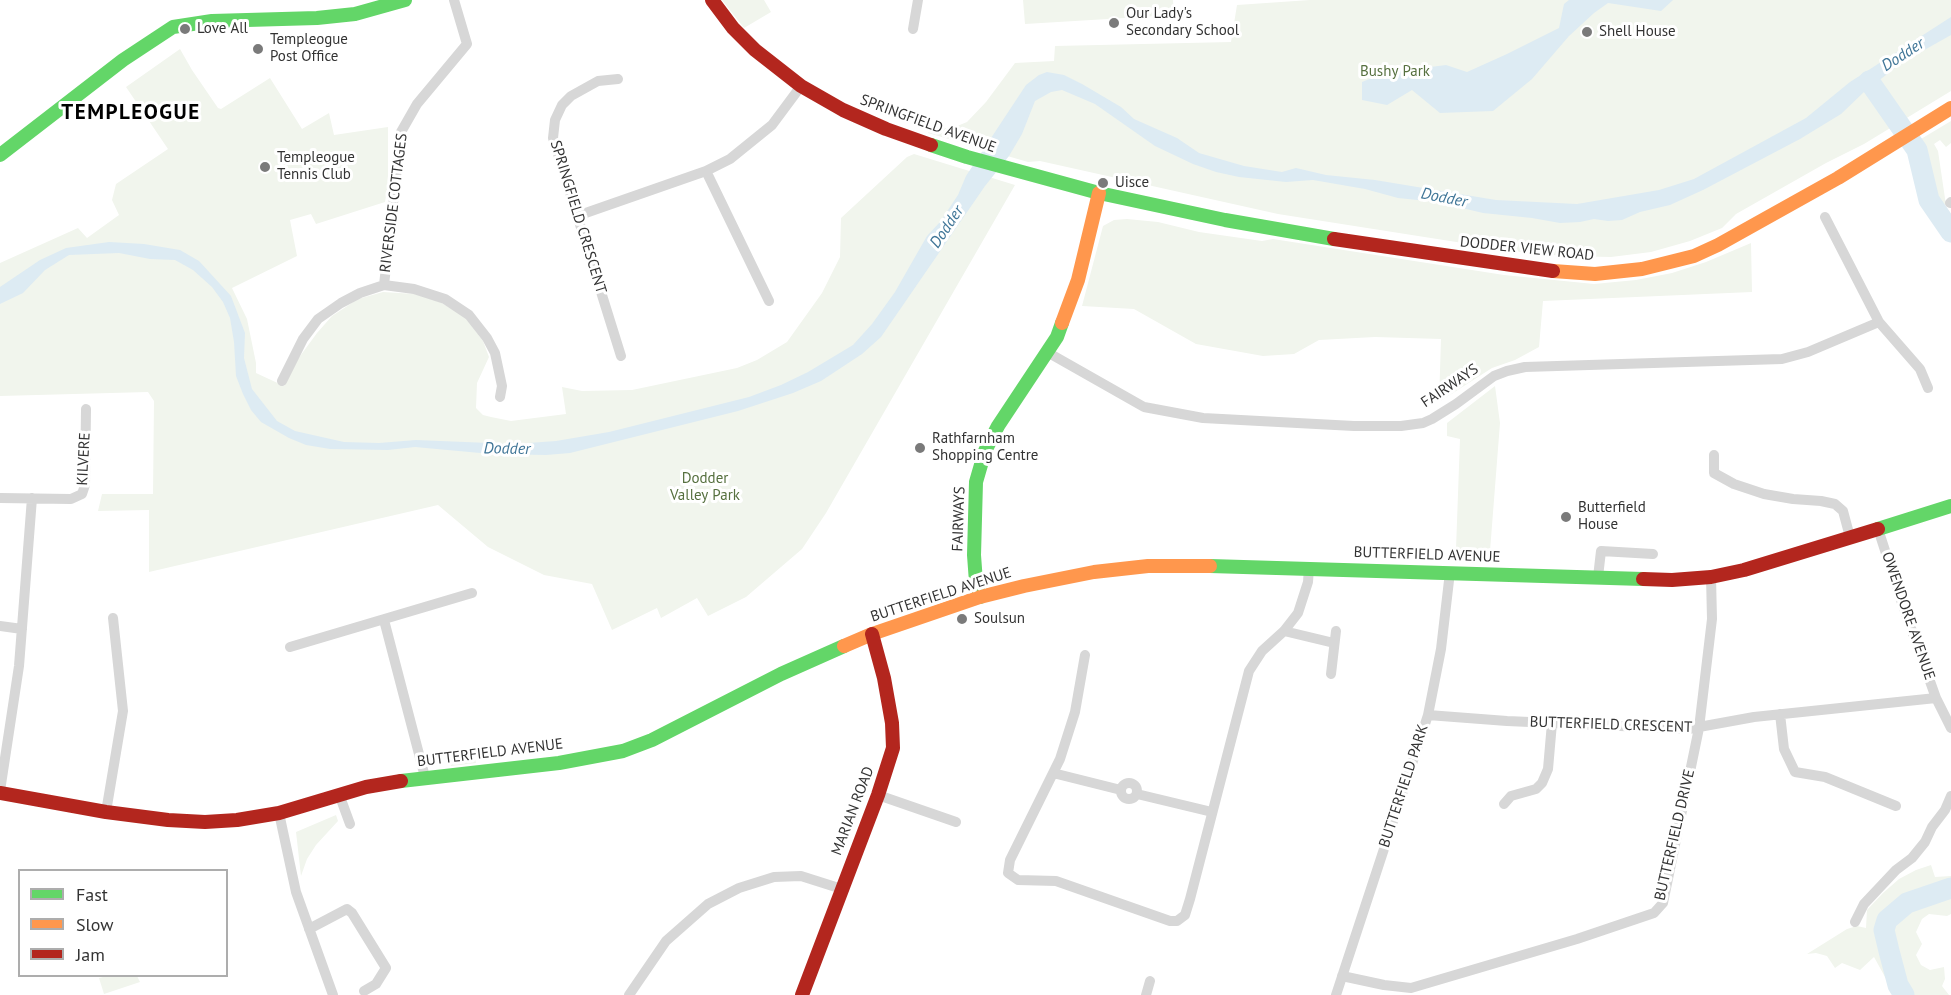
<!DOCTYPE html>
<html>
<head>
<meta charset="utf-8">
<style>
	body { margin:0 }
	#map { position:relative; width:1951px; height:995px; overflow:hidden; background:#fff; font-family:"PT Sans",sans-serif }
	canvas { display:block }
	.legend { position:absolute; left:18px; top:869px; width:210px; height:108px; box-sizing:border-box; background:#fff; border:2px solid #adadad; margin:0; padding:8px 10px; list-style:none; font-size:18px; color:#333 }
	.legend li { display:flex; align-items:center; gap:12px; height:30px }
	.legend b { width:30px; border:2px solid #adadad }
</style>
</head>
<body>
<div id="map">
<canvas width="1951" height="995"></canvas>
<ul class="legend">
<li><b style="height:8px;background:#63d668"></b>Fast</li>
<li><b style="height:8px;background:#ff974d"></b>Slow</li>
<li><b style="height:8px;background:#b3261e"></b>Jam</li>
</ul>
</div>
<script>
const c = document.querySelector('canvas').getContext('2d');
c.lineJoin = 'round';
function paint(path, color) { c.fillStyle = color; c.fill(path, 'evenodd'); }
const toPath = rows => new Path2D(rows.map(r => 'M' + r).join(''));
function trace(path, color, width, dash) { c.strokeStyle = color; c.lineWidth = width; c.lineCap = dash ? 'butt' : 'round'; c.setLineDash(dash || []); c.stroke(path); }
function drawText(font, color, halo, rows, align = 'center') {
  c.font = font + ' "PT Sans",sans-serif'; c.lineWidth = 6; c.setLineDash([]); c.textBaseline = 'middle'; c.strokeStyle = halo; c.fillStyle = color; for (const [text, x, y, turn = 0] of rows) {
    c.save(); c.translate(x, y); c.rotate((+turn || 0) * Math.PI / 180); c.textAlign = isNaN(turn) ? turn : align; if (halo) c.strokeText(text, 0, 0); c.fillText(text, 0, 0); c.restore();
  }
}
const green = toPath([
	[722,0,764,0,771,12,744,28],
	[1023,0,1173,0,1174,15,1025,24],
	[1310,0,1951,0,1951,91,1864,144,1826,163,1736,214,1722,228,1690,241,1651,252,1611,257,1564,256,1520,252,1278,214,1040,161,1028,162,928,133,933,125,950,129,967,122,986,102,1015,63,1054,61,1055,46,1231,42,1237,5],
	[180,49,192,70,218,108,221,109,270,78,302,129,329,113,334,135,388,127,388,184,385,202,316,224,311,214,290,220,297,256,232,288,247,319,256,363,256,373,284,386,295,363,317,333,332,316,358,299,383,292,415,294,440,302,465,317,483,341,489,357,477,383,476,408,483,415,491,417,511,421,566,414,562,387,582,391,632,390,737,368,757,360,787,342,822,293,840,257,841,218,907,157,914,154,1015,185,826,513,802,549,746,597,708,616,697,598,661,618,657,608,612,630,592,584,544,575,488,547,438,505,149,572,149,510,98,511,102,494,153,494,154,401,148,392,0,396,0,263,78,228,87,238,119,215,112,200,116,184,168,149,126,87],
	[1951,121,1951,143,1946,147,1940,140,1934,144,1938,151,1946,205,1931,199,1924,159,1916,142],
	[1127,219,1158,222,1199,232,1262,241,1273,239,1504,275,1594,284,1636,280,1672,273,1706,262,1751,243,1752,292,1543,301,1539,347,1515,360,1492,368,1439,402,1441,339,1375,337,1319,340,1294,354,1263,356,1196,344,1134,309,1082,306,1103,226,1114,220],
	[1495,386,1500,423,1490,551,1456,549,1460,439,1447,436,1447,423],
	[447,750,473,751,476,763,451,766,448,761],
	[336,815,338,821,316,845,307,859,301,876,296,832],
	[1931,865,1935,877,1951,876,1951,914,1947,916,1929,914,1922,919,1916,932,1922,944,1916,955,1921,965,1930,970,1944,967,1945,979,1942,986,1949,995,1895,995,1874,957,1860,970,1842,963,1835,968,1827,956,1816,953,1807,954,1847,929,1857,926,1866,928,1867,910,1883,893,1899,879,1916,870],
	[1937,888,1939,896,1916,900,1895,917,1891,939,1900,966,1889,973,1878,940,1877,926,1880,915,1902,895],
	[107,976,137,976,140,982,104,994,99,978]
]);
const water = toPath([
	[1569,0,1673,0,1661,11,1608,3,1594,13,1569,36,1532,79,1493,111,1440,113,1412,90,1387,105,1362,100,1362,82,1384,73,1446,65,1467,72,1507,54,1559,28,1564,4],
	[1951,17,1951,35,1903,62,1865,91,1841,114,1800,139,1703,190,1670,205,1640,212,1622,220,1608,221,1594,219,1580,222,1560,223,1532,218,1483,213,1437,202,1398,198,1365,189,1313,180,1286,182,1239,177,1216,172,1193,164,1155,146,1095,104,1062,90,1051,92,1035,101,1022,134,1009,156,985,186,881,337,862,354,821,381,793,393,738,411,570,453,546,455,491,454,415,447,388,450,330,449,306,445,289,438,261,422,251,410,243,394,236,376,234,342,230,318,223,302,212,287,193,270,175,260,150,259,119,253,69,255,45,270,23,293,0,304,0,287,40,260,66,248,109,242,144,244,180,250,199,261,231,296,245,333,244,358,252,389,277,421,295,431,344,442,379,443,416,440,514,444,556,441,609,432,749,397,781,385,808,372,853,345,872,324,895,292,927,236,940,222,958,195,966,176,1026,85,1039,75,1047,72,1064,75,1082,84,1121,107,1134,119,1177,138,1199,153,1244,166,1282,172,1296,168,1326,175,1375,180,1496,200,1577,204,1659,190,1694,179,1806,118,1850,82]
]);
const river = toPath([
	[1869,81,1917,150,1929,200,1951,232],
	[1904,995,1898,985,1889,951,1884,930,1887,920,1907,903,1951,888]
]);
const street = toPath([
	[913,29,918,0],
	[618,79,598,81,571,96,562,105,555,120,553,138,621,356],
	[706,171,769,301],
	[1950,203,1951,202],
	[577,216,706,171,730,159,772,125,801,86],
	[1825,217,1879,322,1920,369,1928,388],
	[384,285,401,132,417,104,467,44,454,0],
	[1047,352,1144,407,1203,418,1354,426,1401,426,1423,423,1432,419,1456,404,1494,376,1507,371,1525,367,1782,359,1808,352,1879,322],
	[282,381,303,339,318,319,341,303,360,293,384,285,414,289,445,299,469,315,487,338,495,353,502,386,500,397],
	[1714,455,1714,473,1734,484,1764,494,1793,499,1821,501,1835,504,1843,511,1850,537],
	[0,498,71,499,82,494,85,485,86,409],
	[1880,535,1902,603,1936,698,1951,728],
	[1598,577,1601,551,1653,554],
	[384,620,425,777],
	[0,626,22,629],
	[1284,631,1334,643],
	[290,647,472,593],
	[1085,655,1075,712,1060,759,1010,860,1008,873,1018,880,1056,881,1170,921,1177,921,1185,915,1190,899,1249,671,1262,651,1284,631,1298,613,1308,582,1309,568],
	[1331,674,1336,631],
	[1780,714,1784,749,1795,772,1825,777,1896,806],
	[1428,715,1507,721,1688,729,1754,717,1936,698],
	[1053,773,1121,790],
	'1121 791a8 8 0 1 1 16 0a8 8 0 1 1-16 0Z',
	[0,791,19,666,32,498],
	[339,794,350,824],
	[1137,794,1212,812],
	[878,795,956,822],
	[1504,804,1511,796,1536,789,1542,783,1548,769,1552,723],
	[106,812,123,711,113,618],
	[279,813,296,892,333,995],
	[1855,922,1864,904,1896,870,1912,858,1925,842,1932,827,1945,810,1951,796],
	[309,929,347,909,352,913,386,968,376,984,364,991],
	[1342,976,1384,985,1411,988,1577,939,1654,913,1663,903,1699,728,1712,619,1711,577],
	[629,995,666,941,708,904,739,888,774,877,801,876,842,889],
	[1146,995,1150,981],
	[1336,995,1428,715,1441,649,1450,572]
]);
const fast = toPath([
	[931,145,967,157,1099,193,1225,220,1334,239],
	[0,155,123,60,173,27,212,21,317,18,355,14,405,0],
	[1878,529,1951,506],
	[1210,566,1643,579],
	[980,597,976,582,974,555,976,482,985,451,998,426,1057,337,1062,323],
	[401,781,559,763,623,751,652,740,781,674,844,646]
]);
const slow = toPath([
	[1553,271,1595,274,1642,269,1694,256,1718,245,1838,178,1951,108],
	[1062,323,1078,280,1099,193],
	[844,646,872,634,980,597,1024,586,1094,572,1148,566,1210,566]
]);
const jam = toPath([
	[712,0,733,28,755,50,801,86,843,110,886,129,931,145],
	[1334,239,1553,271],
	[1643,579,1672,580,1711,577,1744,570,1878,529],
	[0,793,106,812,168,820,205,822,237,820,279,813,366,787,401,781],
	[802,995,878,795,893,748,892,723,884,678,872,634]
]);
const markers = [
	[1114,23,6,"#7a7a7a"],
	[185,29,6,"#7a7a7a"],
	[1587,32,6,"#7a7a7a"],
	[258,49,6,"#7a7a7a"],
	[265,167,6,"#7a7a7a"],
	[1103,183,6,"#7a7a7a"],
	[920,448,6,"#7a7a7a"],
	[1566,517,6,"#7a7a7a"],
	[962,619,6,"#7a7a7a"]
];
const poiNames = [
	["Our Lady's",1126,14],
	["Secondary School",1126,31],
	["Love All",197,29],
	["Shell House",1599,32],
	["Templeogue",270,40],
	["Post Office",270,57],
	["Templeogue",277,158],
	["Tennis Club",277,175],
	["Uisce",1115,183],
	["Rathfarnham",932,439],
	["Shopping Centre",932,456],
	["Butterfield",1578,508],
	["House",1578,525],
	["Soulsun",974,619]
];
const parkNames = [
	["Bushy Park",1395,72],
	["Dodder",705,479],
	["Valley Park",705,496]
];
const streetNames = [
	["SPRINGFIELD AVENUE",928,124,20],
	["RIVERSIDE COTTAGES",394,203,-83],
	["SPRINGFIELD CRESCENT",578,217,73],
	["DODDER VIEW ROAD",1527,249,6],
	["FAIRWAYS",1450,386,-34],
	["KILVERE",84,459,-87],
	["FAIRWAYS",959,519,-88],
	["BUTTERFIELD AVENUE",1427,555,2],
	["BUTTERFIELD AVENUE",941,595,-18],
	["OWENDORE AVENUE",1908,616,71],
	["BUTTERFIELD CRESCENT",1611,725,2],
	["BUTTERFIELD AVENUE",490,753,-7],
	["BUTTERFIELD PARK",1404,786,-72],
	["MARIAN ROAD",853,811,-69],
	["BUTTERFIELD DRIVE",1675,835,-77]
];
const waterNames = [
	["Dodder",1903,55,-33],
	["Dodder",1444,198,11],
	["Dodder",947,227,-56],
	["Dodder",507,449,1]
];
const districtNames = [
	["TEMPLEOGUE",131,113]
];
paint(green, '#f1f5ed');
paint(water, '#ddebf3');
trace(river, '#ddebf3', 21);
trace(street, '#d7d7d7', 10);
trace(fast, '#63d668', 14);
trace(slow, '#ff974d', 14);
trace(jam, '#b3261e', 14);
for (const [x, y, r, color] of markers) { const dot = new Path2D(); dot.arc(x, y, r, 0, 2 * Math.PI); c.fillStyle = color; c.fill(dot); trace(dot, '#fff', 2); }
drawText('15px', '#333', '#fff', poiNames, 'left');
drawText('15px', '#56703f', '#fff', parkNames);
drawText('15px', '#333', '#fff', streetNames);
drawText('italic 16px', '#3f7597', '#fff', waterNames);
c.letterSpacing = '1.5px';
drawText('bold 21px', '#000', '#fff', districtNames);
c.letterSpacing = '0px';
</script>
</body>
</html>
